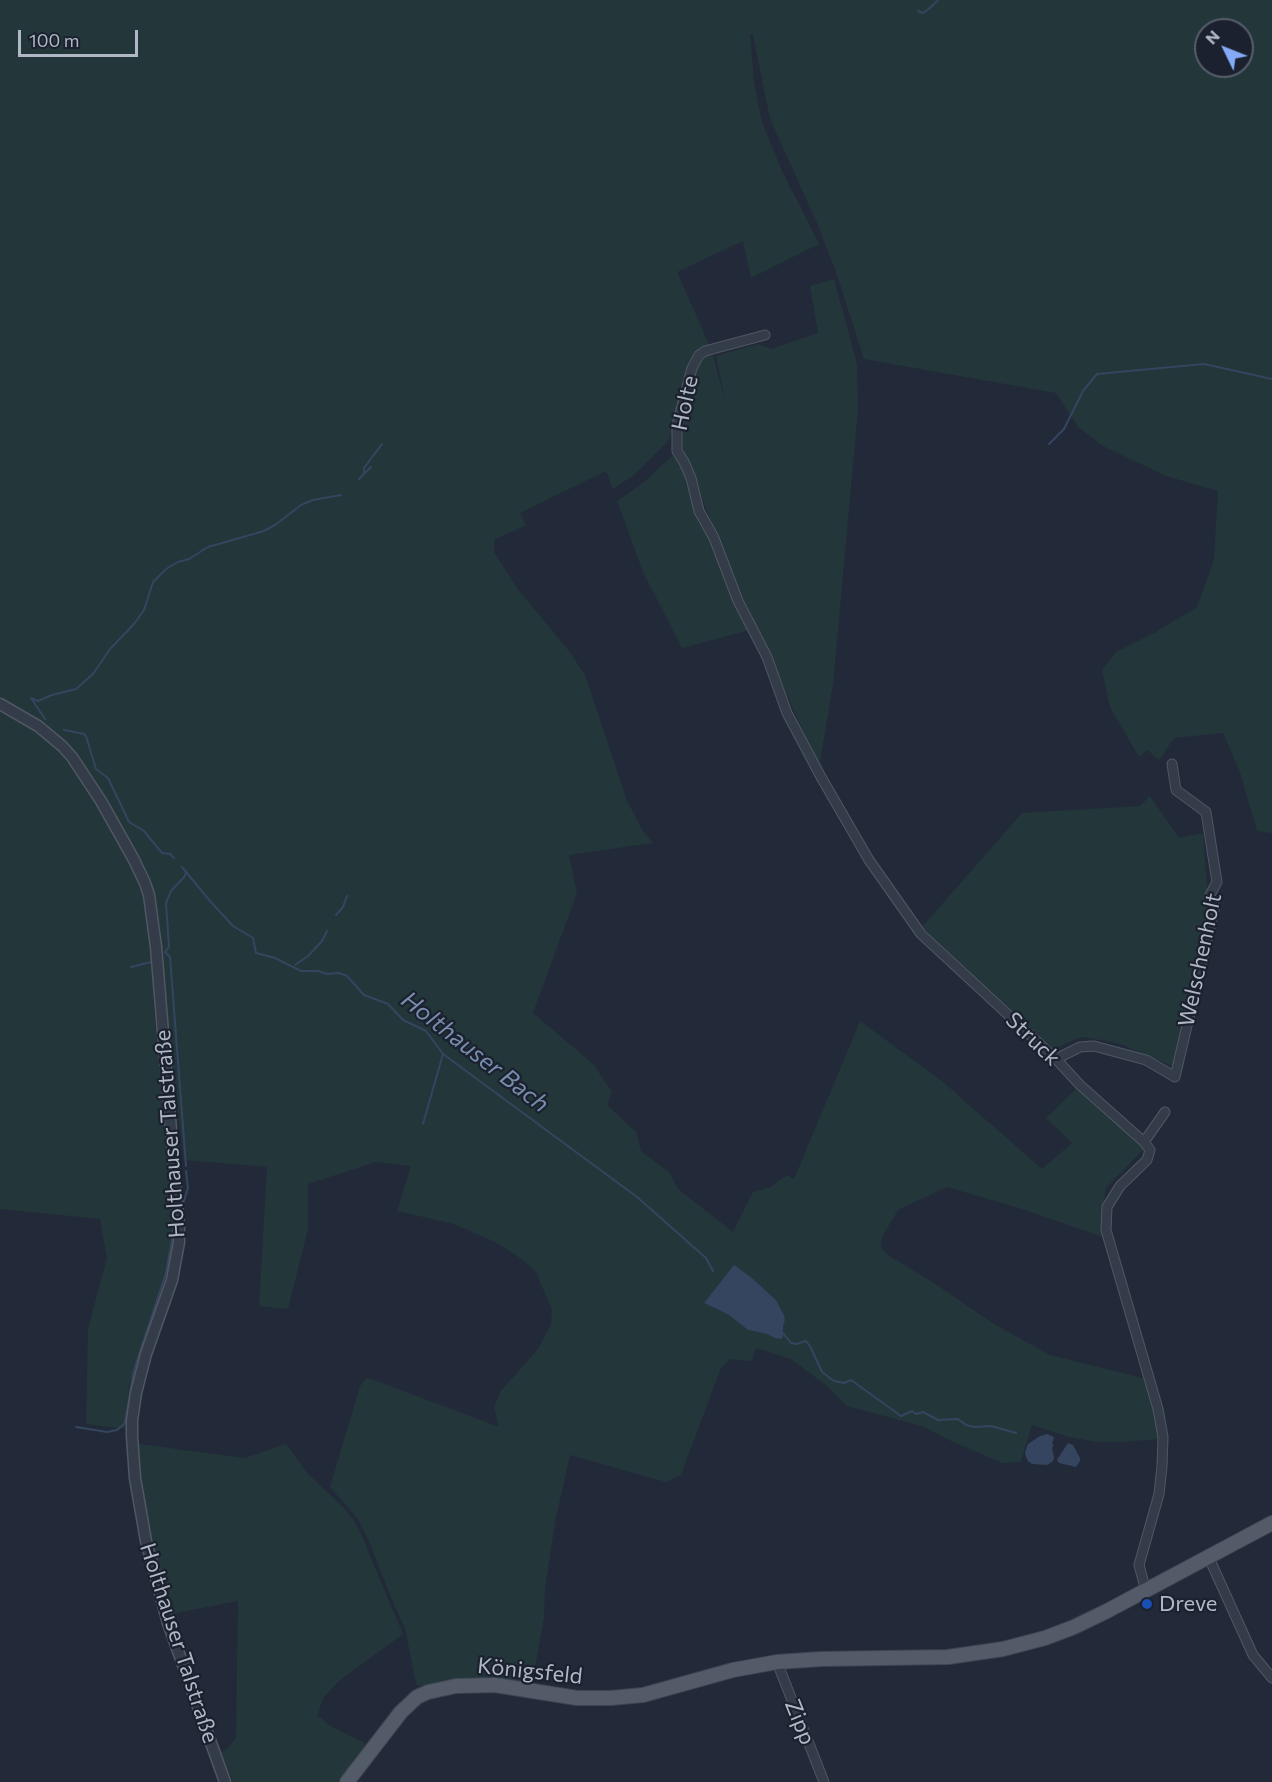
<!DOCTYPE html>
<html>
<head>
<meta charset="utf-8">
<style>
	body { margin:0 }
	#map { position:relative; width:1272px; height:1782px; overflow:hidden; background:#222a39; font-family:Commissioner,sans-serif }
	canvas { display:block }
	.north { position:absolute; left:1194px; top:18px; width:60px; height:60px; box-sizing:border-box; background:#1b212e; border:2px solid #575d6a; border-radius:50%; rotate:313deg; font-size:16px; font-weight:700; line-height:24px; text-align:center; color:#b0b7c5 }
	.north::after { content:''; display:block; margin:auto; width:21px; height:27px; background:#84a9f6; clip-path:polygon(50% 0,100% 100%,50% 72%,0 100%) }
	.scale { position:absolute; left:18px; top:30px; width:120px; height:27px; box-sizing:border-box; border:3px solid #b0b7c5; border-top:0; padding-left:8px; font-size:18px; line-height:21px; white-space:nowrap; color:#b0b7c5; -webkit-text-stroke:4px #1b212e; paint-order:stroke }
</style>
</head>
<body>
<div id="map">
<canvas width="1272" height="1782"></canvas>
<div class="north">N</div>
<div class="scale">100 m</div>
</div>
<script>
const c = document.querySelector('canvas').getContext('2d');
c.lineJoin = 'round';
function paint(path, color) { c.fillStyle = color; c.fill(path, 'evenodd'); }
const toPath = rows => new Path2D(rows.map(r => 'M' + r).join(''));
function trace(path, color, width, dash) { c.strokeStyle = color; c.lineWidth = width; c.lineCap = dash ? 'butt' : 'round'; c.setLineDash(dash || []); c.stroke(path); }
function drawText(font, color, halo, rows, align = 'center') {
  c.font = font + ' Commissioner,sans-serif'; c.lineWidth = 4.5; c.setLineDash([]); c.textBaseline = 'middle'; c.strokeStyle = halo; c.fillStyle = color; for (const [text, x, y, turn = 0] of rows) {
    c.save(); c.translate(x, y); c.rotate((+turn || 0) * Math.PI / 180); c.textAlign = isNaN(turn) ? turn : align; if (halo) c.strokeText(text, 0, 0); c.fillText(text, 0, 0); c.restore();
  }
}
const green = toPath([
	[0,0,1272,0,1272,833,1257,831,1240,772,1223,733,1174,738,1159,760,1147,750,1139,757,1110,707,1102,670,1116,652,1156,632,1197,607,1214,559,1218,491,1166,476,1103,446,1078,427,1056,393,864,359,836,272,818,225,770,119,753,34,750,34,754,82,762,122,782,171,819,244,751,278,743,241,677,272,712,351,725,401,716,356,758,344,771,349,818,333,810,286,834,279,857,364,858,409,833,684,819,768,768,651,737,592,692,471,678,438,682,426,671,435,667,442,634,475,613,489,606,471,520,513,526,525,494,540,494,552,517,588,569,651,585,675,627,801,643,831,653,843,569,855,577,893,533,1013,593,1064,612,1092,607,1105,636,1132,641,1151,670,1173,678,1189,733,1232,753,1192,771,1187,787,1175,794,1179,860,1021,943,1082,1042,1169,1072,1143,1046,1118,1079,1086,1145,1148,1106,1188,1102,1210,1103,1237,1019,1208,947,1187,898,1210,882,1237,881,1247,888,1255,937,1285,994,1324,1050,1355,1147,1379,1160,1439,1120,1442,1098,1442,1069,1437,1032,1425,1021,1462,1002,1463,951,1441,925,1427,847,1406,827,1386,791,1359,756,1348,752,1361,731,1359,721,1368,681,1475,666,1482,570,1455,555,1522,545,1589,544,1618,532,1685,448,1681,418,1686,416,1684,405,1628,394,1605,368,1539,358,1519,330,1487,360,1386,367,1378,371,1379,499,1427,494,1407,500,1392,538,1349,551,1324,552,1310,535,1270,516,1255,495,1242,454,1224,397,1211,411,1166,376,1162,308,1184,308,1229,288,1309,259,1306,267,1167,184,1160,163,997,153,998,174,1228,171,1262,129,1387,127,1429,86,1424,88,1329,107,1258,100,1219,0,1209],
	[1206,30,1242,30,1242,66,1206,66],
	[734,1266,752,1278,776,1300,784,1315,785,1320,775,1338,767,1334,748,1330,729,1315,704,1303],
	[672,456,677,458,687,473,713,541,750,630,682,648,643,572,617,501,643,483],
	[1150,796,1179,838,1203,833,1208,901,1207,932,1172,1066,1123,1045,1108,1041,1081,1037,1054,1049,922,927,1022,813,1140,806],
	[139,1444,245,1458,286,1444,308,1474,346,1510,354,1521,361,1534,403,1634,339,1681,323,1698,317,1717,320,1717,329,1725,369,1745,338,1782,233,1782,221,1752,226,1750,236,1738,238,1601,171,1614,150,1529,142,1488]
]);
const water = toPath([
	[734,1265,752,1278,776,1300,784,1315,785,1320,783,1326,783,1337,781,1339,775,1338,767,1334,748,1330,729,1315,704,1303],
	[1047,1434,1054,1437,1052,1444,1054,1445,1052,1448,1054,1457,1053,1461,1047,1465,1032,1464,1028,1461,1026,1457,1025,1452,1028,1444,1040,1436],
	[1068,1443,1073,1445,1080,1458,1080,1461,1076,1467,1059,1463,1057,1460]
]);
const stream = toPath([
	[918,11,923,13,929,9,938,0],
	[1049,444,1064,429,1083,391,1097,374,1204,364,1272,379],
	[364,474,364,468,382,444],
	[359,479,371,467],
	[31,698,38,701,52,695,76,689,93,674,110,649,134,624,144,610,153,582,166,569,178,562,189,559,208,547,264,531,275,525,301,505,313,500,341,495],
	[31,698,45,719],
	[64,730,84,734,86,736,96,769,108,778,129,822,144,831,162,853,170,854,174,858],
	[182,867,210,901,233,926,253,938,256,953,275,958,301,971,318,971,327,974,339,973,347,976,364,995,388,1004,403,1020,426,1031,443,1054,637,1197,706,1258,713,1271],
	[336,915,343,907,347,896],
	[295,965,308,956,322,941,327,931],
	[131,967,151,962],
	[423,1124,443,1054],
	[186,1166,170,957,165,952,169,947,166,903,171,891,185,876,186,871],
	[182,1207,188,1188,186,1171],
	[783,1333,791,1343,796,1344,806,1341,811,1348,822,1372,834,1381,844,1383,851,1380,901,1416,912,1411,916,1414,923,1412,938,1420,958,1419,966,1425,974,1427,991,1426,1016,1433],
	[76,1427,107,1432,117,1430,125,1423,134,1370,166,1273,174,1229]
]);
const minor = toPath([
	[765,335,705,351,699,355,692,368,677,425,677,451,684,462,691,478,699,511,714,538,738,601,767,657,787,713,821,777,869,860,921,934,1056,1059,1080,1085,1144,1142,1150,1150,1147,1160,1120,1186,1107,1207,1106,1230,1158,1409,1163,1437,1162,1466,1159,1494,1139,1565,1146,1591],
	[1056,1059,1080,1047,1094,1046,1146,1060,1175,1077,1215,906,1209,897,1217,882,1206,812,1176,790,1172,764],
	[1144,1142,1165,1112],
	[1209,1558,1253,1655,1272,1678],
	[777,1662,824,1782]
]);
const tertiary = toPath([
	[0,704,38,726,62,746,72,757,101,801,133,858,145,883,149,895,156,947,179,1227,179,1242,172,1280,146,1354,136,1393,132,1420,132,1436,135,1478,146,1541,168,1623,225,1782]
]);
const primary = toPath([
	[347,1782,401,1712,417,1697,428,1692,456,1686,495,1685,577,1698,611,1698,643,1695,733,1670,777,1662,821,1659,948,1657,1003,1649,1045,1638,1074,1627,1107,1611,1272,1523]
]);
const markers = [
	[1147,1604,6,"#1a4fb4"]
];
const streetNames = [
	["Holte",685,403,-78],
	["Welschenholt",1200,960,-78],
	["Struck",1033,1039,44],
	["Holthauser Talstraße",170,1134,-94],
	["Holthauser Talstraße",179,1643,72],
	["Königsfeld",530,1671,6],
	["Zipp",800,1722,68]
];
const poiNames = [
	["Dreve",1159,1604]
];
const waterNames = [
	["Holthauser Bach",475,1052,38]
];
paint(green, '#23363a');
paint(water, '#354560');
trace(stream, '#354560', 2);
trace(minor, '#505764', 11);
trace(tertiary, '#505764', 13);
trace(primary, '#3e4552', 16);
trace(minor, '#353c49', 9);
trace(tertiary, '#353c49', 10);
trace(primary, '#535b69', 14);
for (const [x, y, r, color] of markers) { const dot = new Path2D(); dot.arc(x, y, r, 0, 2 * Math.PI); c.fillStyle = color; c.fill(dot); trace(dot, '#1b212e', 2); }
drawText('22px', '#b0b7c5', '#1b212e', streetNames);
drawText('22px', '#b0b7c5', '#1b212e', poiNames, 'left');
drawText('italic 24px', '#788cad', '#1b212e', waterNames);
</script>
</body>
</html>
